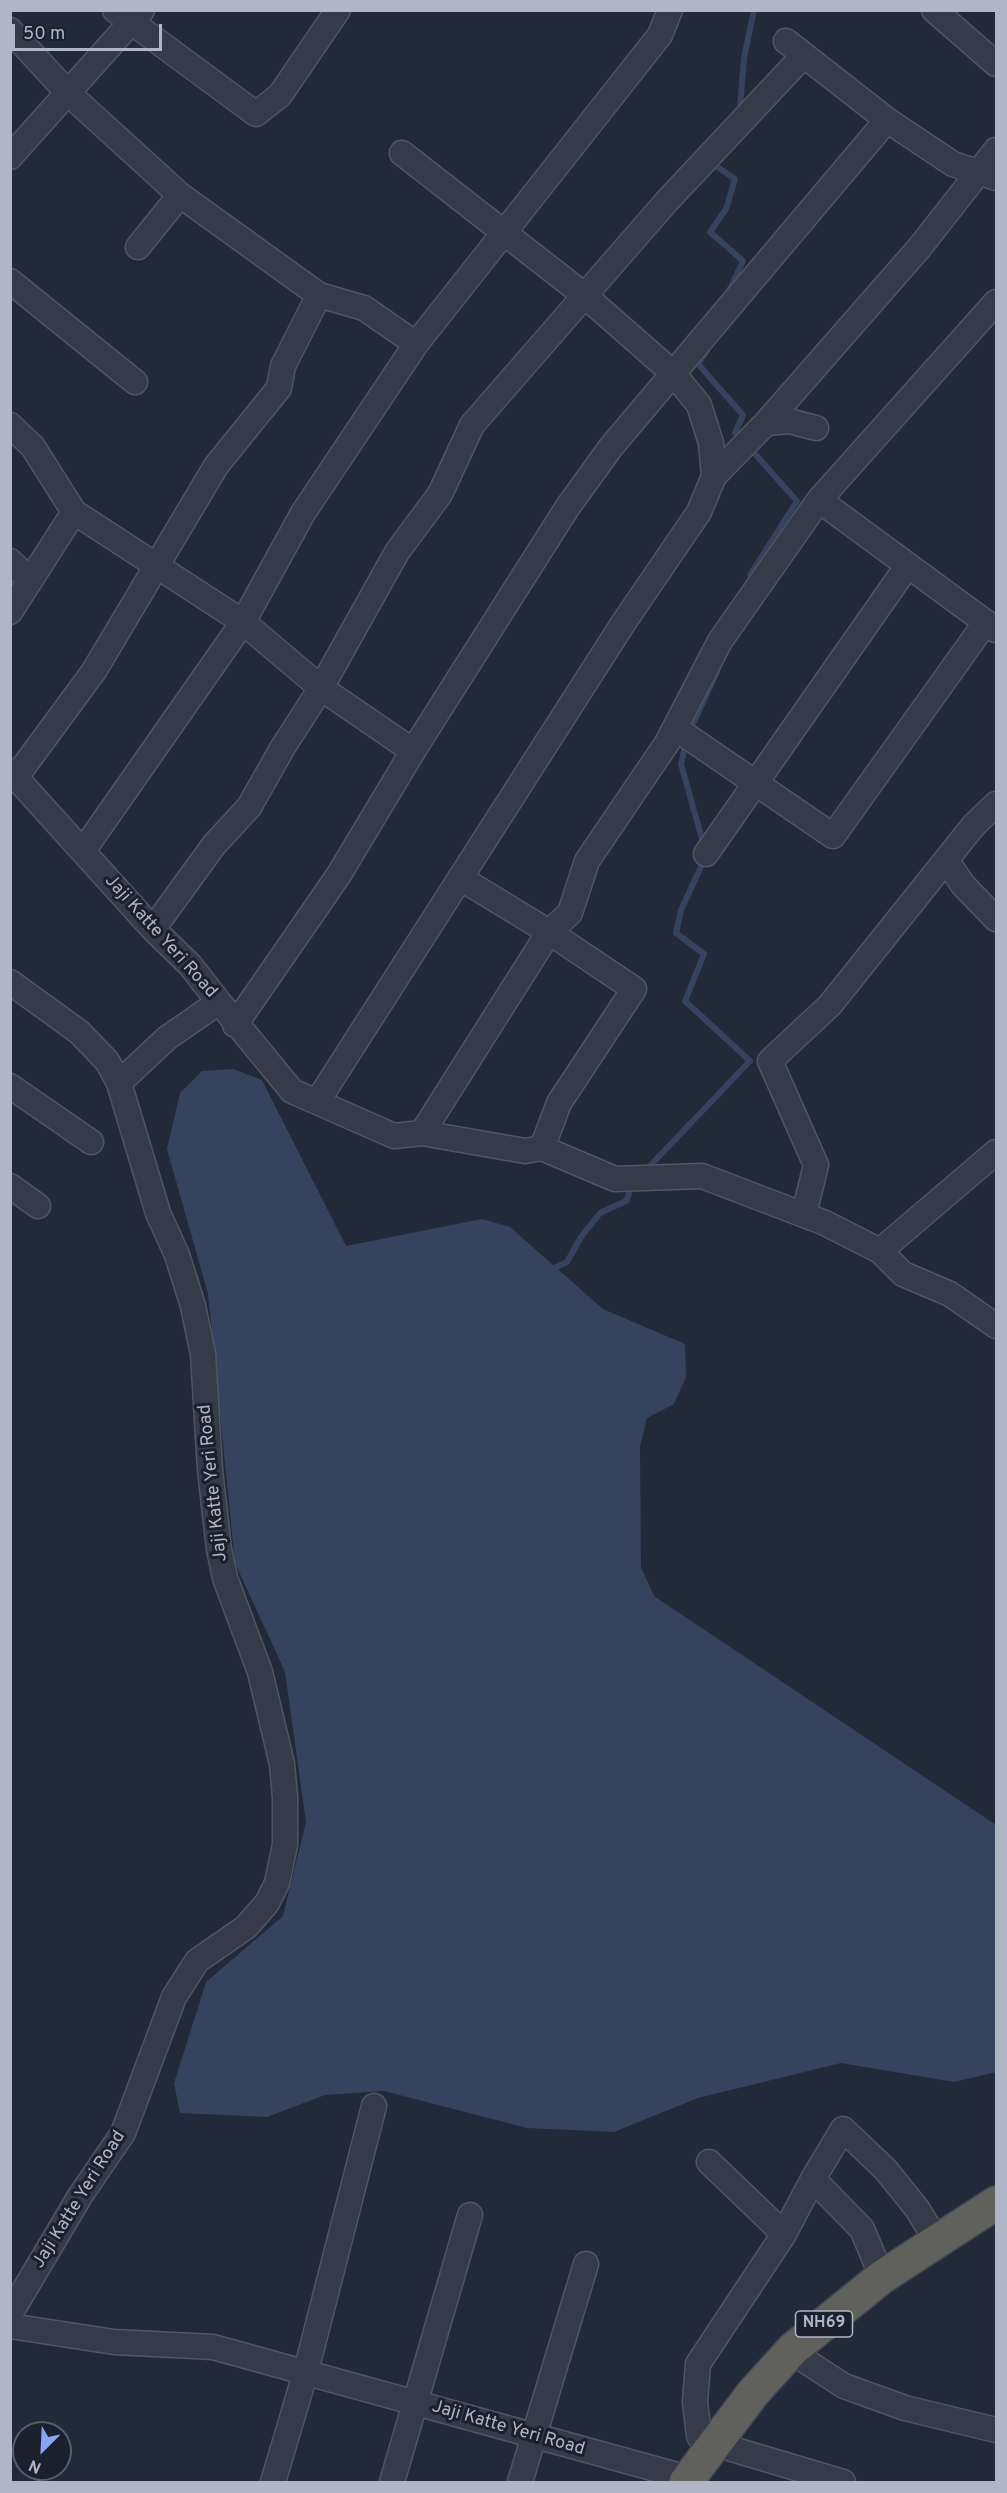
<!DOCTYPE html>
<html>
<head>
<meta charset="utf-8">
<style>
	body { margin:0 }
	#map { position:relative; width:1007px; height:2493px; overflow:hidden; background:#222938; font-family:Overpass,sans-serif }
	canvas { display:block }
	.frame { position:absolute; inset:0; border:12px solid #b0b6c5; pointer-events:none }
	.north { position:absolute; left:12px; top:2421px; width:60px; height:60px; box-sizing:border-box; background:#1b202d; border:2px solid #575c6a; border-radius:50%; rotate:204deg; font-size:16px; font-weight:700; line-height:24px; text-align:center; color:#b0b6c5 }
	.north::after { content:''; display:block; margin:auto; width:21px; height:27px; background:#86a6f3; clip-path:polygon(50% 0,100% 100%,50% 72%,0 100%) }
	.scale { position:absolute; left:12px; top:24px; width:150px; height:27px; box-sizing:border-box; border:3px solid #b0b6c5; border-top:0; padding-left:8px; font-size:18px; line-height:21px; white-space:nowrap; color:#b0b6c5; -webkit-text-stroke:4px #1b202d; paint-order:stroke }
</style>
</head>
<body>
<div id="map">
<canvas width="1007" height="2493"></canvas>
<div class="frame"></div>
<div class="north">N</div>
<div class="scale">50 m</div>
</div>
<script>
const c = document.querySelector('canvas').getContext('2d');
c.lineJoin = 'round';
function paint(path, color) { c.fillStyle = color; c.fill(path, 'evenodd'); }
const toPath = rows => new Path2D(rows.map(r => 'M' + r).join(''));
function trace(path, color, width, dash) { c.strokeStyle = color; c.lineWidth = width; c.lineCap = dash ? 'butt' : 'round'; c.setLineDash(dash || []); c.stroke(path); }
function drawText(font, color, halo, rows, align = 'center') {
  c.font = font + ' Overpass,sans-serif'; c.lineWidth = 6; c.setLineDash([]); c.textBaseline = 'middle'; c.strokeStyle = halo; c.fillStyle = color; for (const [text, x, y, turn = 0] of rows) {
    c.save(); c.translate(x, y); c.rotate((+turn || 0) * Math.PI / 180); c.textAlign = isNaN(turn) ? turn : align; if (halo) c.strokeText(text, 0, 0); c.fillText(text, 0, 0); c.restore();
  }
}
const water = toPath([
	[233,1069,262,1080,346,1246,482,1219,510,1227,603,1309,685,1344,686,1377,674,1404,647,1418,640,1446,641,1567,654,1596,996,1825,996,2072,954,2082,841,2063,698,2098,614,2132,527,2128,384,2091,325,2095,267,2117,180,2113,174,2083,206,1982,283,1916,306,1822,285,1672,235,1563,208,1294,167,1149,180,1093,202,1071]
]);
const stream = toPath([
	[740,108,744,58,754,10],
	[716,161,713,164,735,179,726,209,710,232,743,261,728,293],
	[707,351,698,364,743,415,735,433],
	[750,575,797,501,755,454],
	[694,722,717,672],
	[686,742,681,764,704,846],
	[645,1171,750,1061,685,1001,704,954,676,933,681,910,705,858],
	[550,1270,567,1262,581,1237,600,1213,626,1201,629,1194]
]);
const minor = toPath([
	[115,10,256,114,280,95,338,10],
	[934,10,996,64],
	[10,30,69,94,180,195,319,295,364,308,416,344],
	[786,41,887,120,953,164,996,178],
	[10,157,142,10],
	[138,247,180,195],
	[10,281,135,382],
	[766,423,920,247,996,150],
	[10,425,33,447,74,512,243,622,321,688,413,751],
	[714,476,766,423,789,421,816,428],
	[819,500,996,630],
	[10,561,29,579],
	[10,612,74,512],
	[675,728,833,836,986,622],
	[10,771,153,929,190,965,219,1002,167,1038,119,1083,158,1213,177,1255,193,1306,203,1354,210,1470,219,1549,225,1578,260,1672,282,1764,285,1797,285,1845,277,1883,267,1903,246,1927,197,1961,174,1997,123,2133,80,2196,10,2314],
	[16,777,94,671,216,466,279,388,283,366,319,295],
	[83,851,243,622,303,513,416,344,660,35,670,10],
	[706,854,908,565],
	[947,861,963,885,996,919],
	[460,878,549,932,634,989,559,1103,542,1148],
	[153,929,214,845,249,807,283,747,321,688,397,552,440,494,472,425,667,201,804,55],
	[10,982,79,1032,107,1061,119,1083],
	[219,1002,292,1091,394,1136,422,1133,549,932,570,913,587,861,667,743,720,641,819,500,996,302],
	[235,1025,338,876,413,751,567,508,611,447,887,120],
	[10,1086,91,1142],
	[317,1102,624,622,699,512,714,476,711,443,699,405,673,373,584,295,402,153],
	[422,1133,525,1151,542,1148,615,1179,702,1176,825,1223,880,1251,903,1274,950,1294,996,1326],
	[10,1186,38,1206],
	[804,1214,816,1165,770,1061,830,1005,974,825,996,804],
	[880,1251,996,1152],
	[709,2162,784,2234],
	[813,2179,862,2229,882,2277],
	[10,2326,114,2342,213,2347,688,2478],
	[807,2362,844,2386,905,2408,996,2430],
	[714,2444,699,2436,695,2402,698,2364,784,2234,813,2179,843,2129,886,2170,918,2210,937,2242],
	[732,2449,843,2482],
	[273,2482,306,2371,374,2106],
	[392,2482,470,2215],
	[520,2482,586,2264]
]);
const trunk = toPath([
	[686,2482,753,2393,793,2349,882,2277,996,2203]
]);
const shields = [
	[824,2324,57]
];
const shieldNames = [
	["NH69",824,2324]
];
const streetNames = [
	["Jaji Katte Yeri Road",160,937,48],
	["Jaji Katte Yeri Road",214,1483,-96],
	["Jaji Katte Yeri Road",80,2200,-58],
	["Jaji Katte Yeri Road",508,2429,16]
];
paint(water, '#36435f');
trace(stream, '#36435f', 6);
trace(minor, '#505663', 27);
trace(trunk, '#404653', 36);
trace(minor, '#353b48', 24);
trace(trunk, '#60605d', 33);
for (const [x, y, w] of shields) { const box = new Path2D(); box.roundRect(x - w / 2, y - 13, w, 26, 4.5); c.fillStyle = '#1b202d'; c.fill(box); trace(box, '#b0b6c5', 1.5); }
drawText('bold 16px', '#b0b6c5', null, shieldNames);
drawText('18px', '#b0b6c5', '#1b202d', streetNames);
</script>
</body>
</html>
